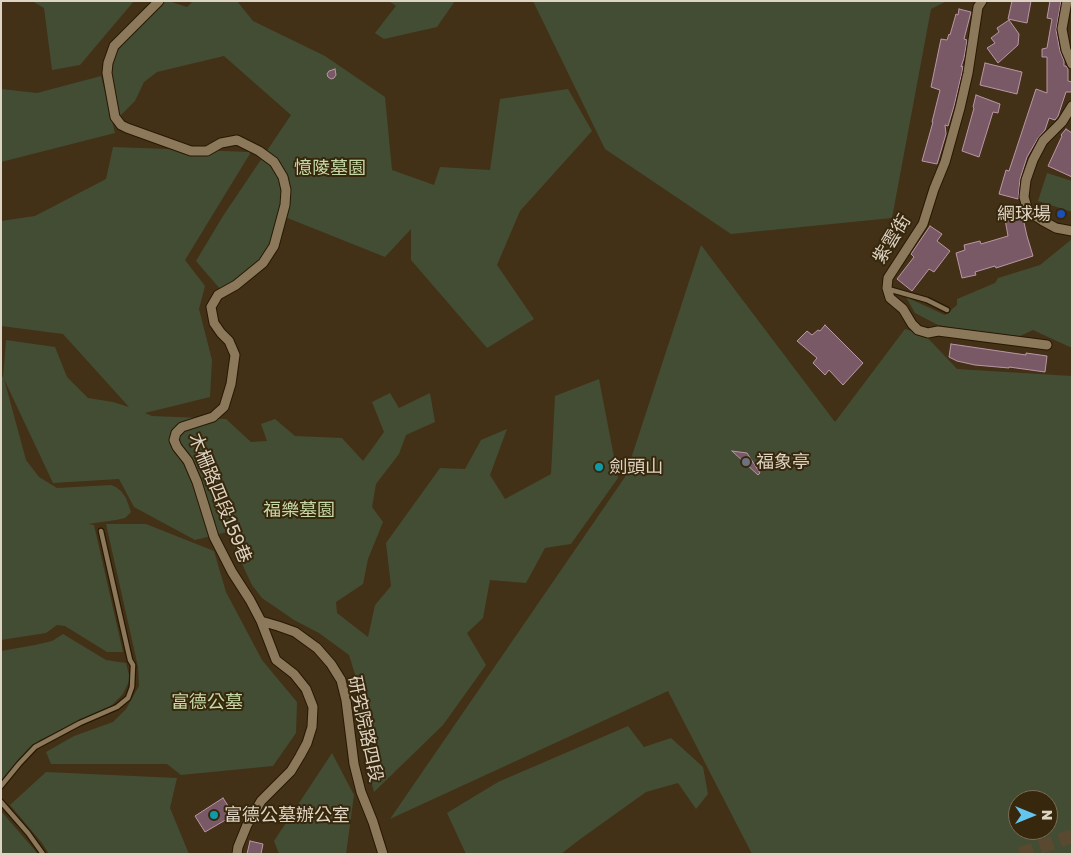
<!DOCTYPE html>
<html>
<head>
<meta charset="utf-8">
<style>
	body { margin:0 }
	#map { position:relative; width:1073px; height:855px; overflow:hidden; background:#423117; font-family:"Golos Text",sans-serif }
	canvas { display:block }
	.frame { position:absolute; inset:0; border:2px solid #ded4c4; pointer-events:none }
	.north { position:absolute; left:1008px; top:790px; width:50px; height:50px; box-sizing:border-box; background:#37270c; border:1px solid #7a6c56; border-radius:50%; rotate:90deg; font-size:14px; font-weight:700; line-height:20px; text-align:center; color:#ded4c4 }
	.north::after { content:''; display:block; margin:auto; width:18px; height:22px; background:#64c5ee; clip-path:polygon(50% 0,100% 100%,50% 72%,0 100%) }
</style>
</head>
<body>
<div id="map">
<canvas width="1073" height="855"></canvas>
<div class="frame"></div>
<div class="north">N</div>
</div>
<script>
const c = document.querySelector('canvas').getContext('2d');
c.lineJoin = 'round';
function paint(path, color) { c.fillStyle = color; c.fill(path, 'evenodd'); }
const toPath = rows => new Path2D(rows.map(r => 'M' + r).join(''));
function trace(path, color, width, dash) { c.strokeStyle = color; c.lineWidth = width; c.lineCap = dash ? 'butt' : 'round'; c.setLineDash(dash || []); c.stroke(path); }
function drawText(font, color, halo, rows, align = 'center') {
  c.font = font + ' "Golos Text","Noto Sans TC",sans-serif'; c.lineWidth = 4; c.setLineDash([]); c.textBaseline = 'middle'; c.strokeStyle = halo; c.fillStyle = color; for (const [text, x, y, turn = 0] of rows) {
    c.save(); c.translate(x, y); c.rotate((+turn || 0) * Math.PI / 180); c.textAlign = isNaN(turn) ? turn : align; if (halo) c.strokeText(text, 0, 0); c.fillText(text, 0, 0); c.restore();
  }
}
const green = toPath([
	[32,1,134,1,80,65,52,70,44,8],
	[165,1,169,1,187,7,193,1,237,1,253,21,325,56,385,97,392,170,434,185,440,167,490,170,500,99,568,89,592,131,520,211,497,265,534,319,487,348,411,260,411,229,385,257,285,217,265,254,244,277,221,290,196,261,223,216,291,115,224,56,157,72,144,82,135,101,118,118,104,75,122,40],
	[389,1,455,1,437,27,384,39,375,33,396,6],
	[533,1,947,1,931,9,892,218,731,234,605,149],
	[101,76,115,133,1,162,1,89,37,93],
	[113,147,251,152,185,260,205,286,199,309,212,360,210,397,145,413,152,416,226,419,251,442,267,441,261,424,275,419,295,436,342,438,363,461,384,432,372,402,390,393,399,408,430,393,435,422,406,435,399,454,376,484,372,507,383,522,368,559,363,584,336,602,337,613,368,637,375,605,391,586,386,543,440,468,465,469,481,440,507,429,490,475,505,499,551,474,555,396,599,379,618,478,571,544,545,548,526,583,490,580,483,618,467,633,486,665,443,725,374,792,360,736,358,684,349,655,319,633,294,620,262,598,252,585,227,532,195,540,134,507,119,479,53,483,4,379,26,460,39,477,57,488,111,485,116,487,121,491,126,498,131,512,125,518,116,520,88,524,94,525,123,652,107,652,65,626,57,625,46,633,1,640,1,372,3,378,6,340,55,347,67,377,88,398,113,402,129,407,63,334,1,326,1,221,35,216,106,179],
	[1047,173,1072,181,1072,212,1038,201],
	[1072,239,1072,348,1033,330,1020,336,985,334,938,325,915,313,906,297,945,315,957,305,957,299,995,283,998,278,1040,265],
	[701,245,835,422,905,329,925,335,957,369,1072,376,1072,854,752,854,668,691,390,819,625,477],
	[1018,800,1048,800,1048,830,1018,830],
	[106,524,146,524,214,551,226,592,262,660,297,702,296,733,273,766,181,775,167,764,51,764,46,752,74,736,113,722,126,709,139,686,138,667],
	[63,634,106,660,126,663,130,679,123,694,111,706,40,740,22,756,1,781,1,651,35,645,52,641],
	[628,726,644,747,671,738,703,767,708,794,696,809,678,783,646,792,579,840,561,854,466,854,447,813,498,782],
	[332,753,354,795,346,854,279,854,274,841],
	[46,772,177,778,170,808,189,854,49,854,42,843,10,805],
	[1,811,38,854,1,854]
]);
const building = toPath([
	[1012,1,1031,1,1027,23,1008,19,1012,1],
	[1050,1,1061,1,1056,30,1060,51,1064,61,1064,66,1066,66,1068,69,1068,81,1072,82,1072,92,1066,92,1058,116,1055,120,1049,118,1045,130,1038,138,1027,157,1020,179,1018,199,999,194,1006,170,1009,171,1036,89,1047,93,1047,57,1042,57,1042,49,1047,48,1052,19,1047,18,1050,1],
	[959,9,971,12,964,39,967,40,964,58,961,67,963,66,962,72,954,106,948,126,945,125,946,134,937,164,922,161,933,122,932,122,940,90,931,87,941,39,947,40,949,34,950,35,956,14,958,15,959,9],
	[1009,20,1019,34,1018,45,998,63,987,48,995,43,991,38,999,32,997,28,1009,20],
	[985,63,1022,72,1017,94,980,85,985,63],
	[335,69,336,75,334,78,331,79,328,77,327,74,329,71,335,69],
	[976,95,1000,104,998,113,993,112,979,157,962,151,974,108,973,107,976,95],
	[1066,129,1072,133,1072,177,1048,166,1062,136,1061,135,1066,129],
	[1020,205,1027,236,1033,256,996,268,995,266,975,272,976,275,962,278,956,253,965,250,964,245,980,241,981,244,1008,236,1003,208,1020,205],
	[930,226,942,234,937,241,950,251,934,272,929,269,912,291,897,279,914,257,911,254,930,226],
	[825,325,863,363,843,385,829,370,825,375,813,363,817,358,797,341,807,331,812,335,818,330,820,331,825,325],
	[951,344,1026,355,1026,353,1047,356,1045,372,1009,367,1009,368,975,365,957,361,949,357,951,344],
	[732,451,747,453,760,473,758,475,732,451],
	[223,798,234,815,205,832,195,816,223,798],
	[250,841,263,844,261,854,247,854,250,841]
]);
const trunkTunnel = toPath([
	[1020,854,1072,836]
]);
const service = toPath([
	[888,289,927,300,947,310],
	[1,786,19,764,35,747,80,723,117,707,128,698,132,687,133,665,130,660,101,531],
	[1,802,28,833,43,854]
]);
const minor = toPath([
	[159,1,114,46,108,63,107,73,115,117,121,125,127,128,191,151,207,151,221,143,237,140,259,151,274,162,283,177,286,190,285,205,274,246,263,263,236,285,218,295,211,307,214,323,221,333,229,341,235,355,231,384,224,407,213,417,182,427,176,433,174,440,177,447,188,461,197,482,214,537,232,572,250,600,261,621,276,660,294,674,306,689,313,707,312,727,307,743,300,756,291,771,261,801,247,825,238,847,237,854],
	[982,1,978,7,968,73,960,108,945,162,934,189,923,224,888,278,887,288,890,298,903,309,912,324,918,330,928,333,938,331,1047,345],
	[1067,1,1062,29,1066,50,1072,64],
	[1072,106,1062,122,1043,141,1033,160,1026,180,1024,197,1028,211,1043,221,1056,228,1072,231],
	[261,621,278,626,295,632,317,648,331,664,341,680,346,700,354,764,361,792,373,822,383,854]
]);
const markers = [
	[1061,214,5,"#1a4fb4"],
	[746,462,5,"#6b7280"],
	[599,467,5,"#0f9aa8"],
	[214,815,5,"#0f9aa8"]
];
const parkNames = [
	["憶陵墓園",330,168],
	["福樂墓園",299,510],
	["富德公墓",207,702]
];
const poiNames = [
	["網球場",1051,214,"right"],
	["福象亭",756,462],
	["劍頭山",609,467],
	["富德公墓辦公室",224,815]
];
const streetNames = [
	["紫雲街",892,239,-58],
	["木柵路四段159巷",220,498,68],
	["研究院路四段",365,729,78]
];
paint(green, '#434d34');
paint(building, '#7a5967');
trace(building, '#ba96a5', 1);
trace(trunkTunnel, '#594931', 14, [14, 7]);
trace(service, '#281800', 7);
trace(minor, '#281800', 11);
trace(service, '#8c795c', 4.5);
trace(minor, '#8c795c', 9);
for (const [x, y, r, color] of markers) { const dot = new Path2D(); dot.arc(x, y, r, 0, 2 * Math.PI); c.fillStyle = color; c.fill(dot); trace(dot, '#37270c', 2); }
drawText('18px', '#c6daa7', '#37270c', parkNames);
drawText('18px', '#ded4c4', '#37270c', poiNames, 'left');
drawText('18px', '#ded4c4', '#37270c', streetNames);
</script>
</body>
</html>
